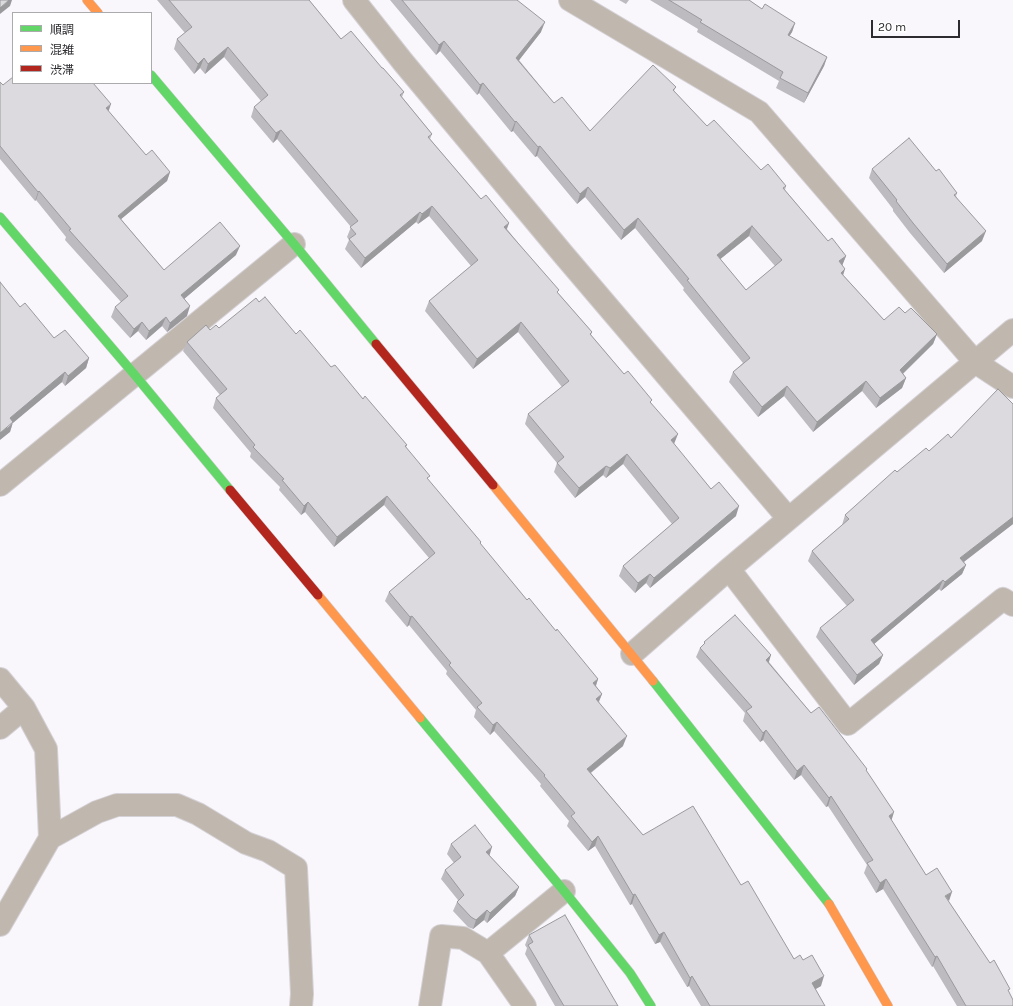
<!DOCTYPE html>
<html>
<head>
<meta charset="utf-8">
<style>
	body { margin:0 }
	#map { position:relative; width:1013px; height:1006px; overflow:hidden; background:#f9f6fc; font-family:Karla,"Noto Sans JP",sans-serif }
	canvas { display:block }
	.legend { position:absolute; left:12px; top:12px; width:140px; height:72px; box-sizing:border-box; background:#fff; border:1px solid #abaaac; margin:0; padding:5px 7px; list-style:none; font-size:12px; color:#2d2b2f }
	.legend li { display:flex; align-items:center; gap:8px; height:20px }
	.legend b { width:20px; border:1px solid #abaaac }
	.scale { position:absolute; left:871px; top:20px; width:89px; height:18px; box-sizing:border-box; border:2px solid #2d2b2f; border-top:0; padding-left:5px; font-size:12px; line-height:14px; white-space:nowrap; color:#2d2b2f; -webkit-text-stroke:3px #fff; paint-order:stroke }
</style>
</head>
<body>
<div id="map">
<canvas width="1013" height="1006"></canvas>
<ul class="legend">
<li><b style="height:5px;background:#63d668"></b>順調</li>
<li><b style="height:5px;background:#ff974d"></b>混雑</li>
<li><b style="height:5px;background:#b3261e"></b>渋滞</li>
</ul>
<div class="scale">20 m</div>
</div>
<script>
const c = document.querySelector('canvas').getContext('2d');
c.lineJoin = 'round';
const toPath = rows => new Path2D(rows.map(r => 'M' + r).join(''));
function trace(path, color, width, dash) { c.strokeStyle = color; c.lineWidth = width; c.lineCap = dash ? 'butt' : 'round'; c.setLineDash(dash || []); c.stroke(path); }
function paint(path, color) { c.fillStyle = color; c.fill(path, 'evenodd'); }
const street = toPath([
	[354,0,403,62,563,254,788,518],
	[570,0,759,112,975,362,1013,387],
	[0,485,294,244],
	[729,569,848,724,1003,599,1013,605],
	[632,654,729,569,1013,330],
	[0,679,24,708,46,749,50,838,0,925],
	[0,728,24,708],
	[50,838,97,812,117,805,177,805,198,814,246,843,268,851,296,868,302,994,301,1006],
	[488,953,564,891],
	[430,1006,441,936,463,938,488,953,525,1006]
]);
const fast = toPath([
	[151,75,294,244,376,344],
	[0,217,134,374,230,490],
	[653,681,829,904],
	[420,718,564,891,630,973,651,1006]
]);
const slow = toPath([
	[87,0,98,13],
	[493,485,653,681],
	[318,595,420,718],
	[829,904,888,1006]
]);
const jam = toPath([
	[376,344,493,485],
	[230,490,318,595]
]);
const wall = toPath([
	[157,0,309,0,341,39,382,68,404,92,402,97,432,134,430,139,481,199,509,223,507,229,558,293,592,332,591,335,624,374,651,403,674,445,711,489,736,516,650,588,646,583,635,593,619,576,623,566,672,524,623,464,606,478,603,475,575,498,554,472,557,463,525,424,528,414,562,387,518,332,473,369,425,311,429,301,471,266,429,216,418,224,416,222,361,268,345,249,349,240,347,237,351,227,277,139,273,143,251,117,254,107,261,101,224,57,205,74,200,68,194,74,174,49,177,39,185,33],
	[390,0,517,0,541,32,519,60,554,103,590,131,676,87,674,91,707,126,761,170,786,186,785,190,828,241,846,256,842,265,843,275,884,320,905,313,937,334,933,344,903,374,906,378,902,388,876,408,862,391,813,432,784,396,758,417,729,382,733,372,743,363,683,290,684,288,635,228,621,240,585,197,577,204,537,156,535,157,513,131,511,132,479,93,477,95,440,51,436,55],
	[749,236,775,266,746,290,720,259],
	[619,0,629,0,626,4],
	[650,0,749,0,762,9,795,23,792,32,789,36,827,57,824,66,804,103,776,88,779,81,697,32,698,29],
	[0,82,3,85,108,111,146,155,170,172,167,181,121,219,164,270,236,255,184,299,187,316,167,332,162,326,146,340,138,331,130,338,111,317,115,307,121,302,65,240,66,237,36,200,35,201,0,159],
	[872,169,936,171,957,193,956,196,982,241,944,273,910,233,893,211,893,209,869,178],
	[259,302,296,334,331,367,363,399,407,445,406,447,428,480,480,544,527,600,556,631,598,679,596,686,602,694,599,702,623,746,591,773,643,835,741,885,794,959,803,960,821,986,815,989,825,1006,701,1006,689,986,687,987,660,942,655,944,632,904,630,905,595,846,588,851,567,826,569,821,540,786,541,784,494,731,490,735,474,717,476,710,446,674,447,671,409,625,407,627,385,601,389,592,429,558,384,505,334,547,305,512,301,515,279,490,280,487,250,457,251,453,213,408,216,398,220,395,183,351,187,342,210,330,219,328],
	[20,307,54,338,89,358,86,368,65,386,62,382,13,422,10,432],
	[1013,404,1013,524,964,562,966,565,962,574,941,591,939,589,874,644,883,655,879,664,854,685,816,637,820,628,847,606,808,561,812,551,842,525,845,515,897,472,929,451,951,438],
	[704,642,769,662,811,713,866,770,891,820,926,875,949,902,1009,992,1013,1006,957,1006,933,966,932,967,883,889,876,893,864,873,867,865,828,806,826,807,801,775,794,780,763,740,760,742,743,721,745,713,696,657,700,648,704,644],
	[451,844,489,855,519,887,515,896,487,923,484,920,473,929,468,927,453,911,457,902,458,900,441,879,445,870,454,863,447,854],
	[529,935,618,1006,555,1006,525,954,527,948,525,945]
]);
const shadedWall = toPath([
	[9,0,12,0,10,6,0,14,0,8],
	[545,22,541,32,513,68,516,58],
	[795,23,792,32,784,45,788,35],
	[444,41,440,51,436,55,439,45],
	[228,47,224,57,205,74,208,64],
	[827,57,824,66,804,103,808,93],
	[204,58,200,68,194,74,198,64],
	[483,83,479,93,477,95,480,85],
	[111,104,108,113,106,108],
	[516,121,513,131,511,132,515,122],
	[281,130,277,139,273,143,276,133],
	[540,146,537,156,535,157,538,147],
	[170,172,167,181,114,225,118,216],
	[588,187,585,197,577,204,580,194],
	[39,191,36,200,35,201,38,192],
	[432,206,429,216,418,224,422,214],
	[420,212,416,222,361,268,365,258],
	[638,218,635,228,621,240,624,230],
	[509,223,505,233,504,227],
	[752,226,749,236,713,265,717,255],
	[986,231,982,241,944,273,947,264],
	[240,246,236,255,177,305,181,295],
	[846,256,842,266,839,261],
	[845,269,842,279,841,273],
	[190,306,187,316,167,332,170,323],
	[166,317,162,326,146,340,149,331],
	[142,322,138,331,130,338,134,329],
	[521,322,518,332,473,369,477,359],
	[937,334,933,344,896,380,900,370],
	[89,358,86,368,65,386,68,376],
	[65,372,62,382,7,428,10,418],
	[906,378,902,388,876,408,880,398],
	[866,381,862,391,813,432,817,422],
	[787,386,784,396,758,417,762,407],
	[13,422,10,432,0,440,0,433],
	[678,434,674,444,667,450,671,440],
	[627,454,623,464,606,478,610,468],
	[606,466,603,475,575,498,579,488],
	[387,496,384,505,334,547,337,537],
	[308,502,305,512,301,515,304,506],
	[739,506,736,516,650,588,654,578],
	[1013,517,1013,524,957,567,960,558],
	[966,565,962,574,941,591,945,582],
	[650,574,646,583,635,593,638,583],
	[943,580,939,589,867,650,871,640],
	[412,616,409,625,407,627,410,617],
	[771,655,768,665,766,660],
	[883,655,879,664,854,685,857,675],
	[598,679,595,688,593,683],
	[602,694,598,703,596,699],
	[497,722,494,731,490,735,493,725],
	[766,730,763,740,760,742,763,733],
	[627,736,623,746,584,778,587,769],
	[804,765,801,775,794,780,797,771],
	[831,796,828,806,826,807,829,798],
	[894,812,891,822,889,816],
	[598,836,595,846,588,851,592,842],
	[492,847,489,857,486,852],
	[886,879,883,889,876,893,880,883],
	[519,887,515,896,487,923,490,913],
	[952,892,949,901,945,896],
	[635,894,632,904,630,905,633,895],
	[487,910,484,920,473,929,476,920],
	[664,932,660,942,655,944,659,935],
	[937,956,933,966,932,967,935,957],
	[692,976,689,986,687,987,690,978],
	[824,976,821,986,809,993,812,983]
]);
const building = toPath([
	[0,0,9,0,0,8,0,0],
	[169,0,309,0,341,39,351,31,382,68,383,68,404,92,400,95,432,134,428,137,481,199,486,195,509,223,504,227,559,290,557,292,592,332,590,334,624,374,628,371,652,400,650,402,678,434,671,440,711,489,719,482,739,506,654,578,650,574,638,583,623,566,679,518,627,454,610,468,606,466,579,488,557,463,564,457,528,414,569,381,521,322,477,359,429,301,478,260,432,206,422,214,420,212,365,258,349,239,356,234,350,227,358,221,281,130,276,133,254,107,268,95,228,47,208,64,204,58,198,64,177,39,192,27,169,0],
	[402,0,517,0,545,22,516,58,554,103,562,97,590,131,653,65,676,87,673,90,707,126,714,120,761,170,768,164,786,186,783,188,828,241,832,238,846,256,839,261,845,269,841,273,884,320,899,307,905,313,911,308,937,334,900,370,906,378,880,398,866,381,817,422,787,386,762,407,733,372,750,358,687,280,689,279,638,218,624,230,588,187,580,194,540,146,538,147,516,121,515,122,483,83,480,85,444,41,439,45,402,0],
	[752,226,782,260,746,290,717,255,752,226],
	[669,0,749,0,762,9,765,4,795,23,788,35,827,57,808,93,780,78,783,72,700,22,702,20,669,0],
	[13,77,13,83,93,83,111,104,106,108,146,155,152,150,170,172,118,216,164,270,220,222,240,246,181,295,190,306,170,323,166,317,149,331,142,322,134,329,115,307,128,296,69,230,71,229,39,191,38,192,0,146,0,82,3,85,13,77],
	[909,138,936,171,939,169,957,193,954,195,986,231,947,264,913,223,896,201,897,200,872,169,909,138],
	[0,282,20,307,25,303,54,338,65,330,89,358,68,376,65,372,10,418,13,422,0,433,0,282],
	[265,297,296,334,300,330,331,367,335,365,363,399,365,396,407,445,405,446,430,476,427,478,481,542,480,543,527,600,529,598,556,631,557,629,598,679,593,683,602,694,596,699,627,736,587,769,643,835,693,806,741,885,748,881,794,959,800,955,803,960,812,955,824,976,812,983,825,1006,710,1006,692,976,690,978,664,932,659,935,635,894,633,895,598,836,592,842,571,816,575,813,544,776,545,775,497,722,493,725,477,707,482,703,449,665,451,663,412,616,410,617,389,592,435,553,387,496,337,537,308,502,304,506,282,480,284,479,253,447,255,445,216,398,227,389,187,342,206,325,210,330,216,325,219,328,256,298,259,302,265,297],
	[998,389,1013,404,1013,517,960,558,966,565,945,582,943,580,871,640,883,655,857,675,820,628,854,600,812,551,849,519,845,515,895,470,897,472,926,448,929,451,948,434,951,438,998,389],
	[735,615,771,655,766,660,811,713,819,707,867,769,866,770,894,812,889,816,926,875,937,868,952,892,945,896,990,963,994,960,1010,989,1008,990,1013,1000,1013,1006,966,1006,937,956,935,957,886,879,880,883,867,863,873,860,831,796,829,798,804,765,797,771,766,730,763,733,746,711,752,707,700,648,705,643,704,642,735,615],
	[475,825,492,847,486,852,519,887,490,913,487,910,476,920,471,917,457,902,464,895,445,870,461,857,451,844,475,825],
	[565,915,618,1006,564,1006,528,945,533,942,529,935,565,915]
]);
trace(street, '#d4d2d6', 24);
trace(fast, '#d4d2d6', 10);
trace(slow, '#d4d2d6', 10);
trace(jam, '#d4d2d6', 10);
trace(street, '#c0b7af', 22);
trace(fast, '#63d668', 9);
trace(slow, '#ff974d', 9);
trace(jam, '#b3261e', 9);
paint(wall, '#bdbbc0');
paint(shadedWall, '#9a999c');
paint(building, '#dcdadf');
trace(building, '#9a999c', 1);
</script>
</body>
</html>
